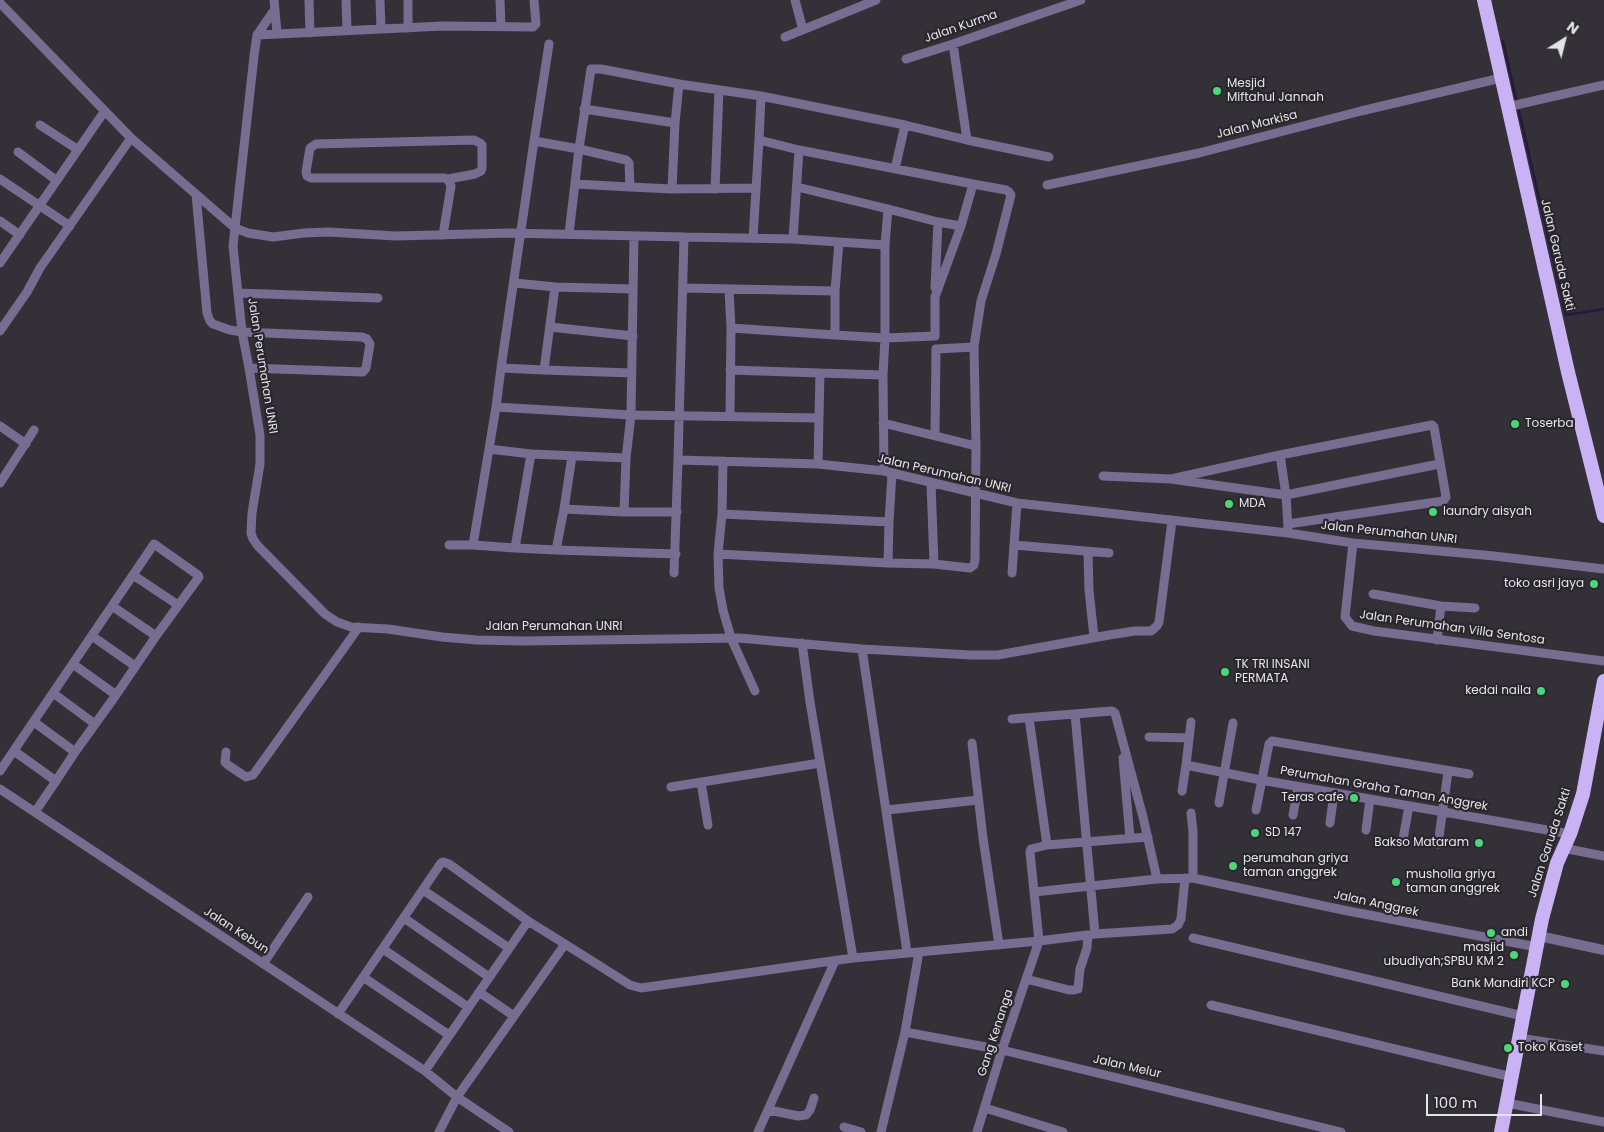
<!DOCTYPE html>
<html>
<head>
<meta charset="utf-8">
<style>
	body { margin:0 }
	#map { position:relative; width:1604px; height:1132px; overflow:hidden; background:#333137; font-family:Poppins,sans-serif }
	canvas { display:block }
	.north { position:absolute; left:1539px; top:15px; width:50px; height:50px; -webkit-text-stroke:4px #29272d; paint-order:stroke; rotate:36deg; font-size:14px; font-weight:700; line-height:20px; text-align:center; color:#e5e4e8 }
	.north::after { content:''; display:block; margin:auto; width:18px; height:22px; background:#e5e4e8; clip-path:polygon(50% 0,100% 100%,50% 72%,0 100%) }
	.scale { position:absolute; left:1426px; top:1094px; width:116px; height:22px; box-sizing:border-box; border:2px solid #e5e4e8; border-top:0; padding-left:6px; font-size:15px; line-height:18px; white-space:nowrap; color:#e5e4e8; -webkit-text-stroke:4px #29272d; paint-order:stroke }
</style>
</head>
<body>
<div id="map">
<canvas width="1604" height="1132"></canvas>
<div class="north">N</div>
<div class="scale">100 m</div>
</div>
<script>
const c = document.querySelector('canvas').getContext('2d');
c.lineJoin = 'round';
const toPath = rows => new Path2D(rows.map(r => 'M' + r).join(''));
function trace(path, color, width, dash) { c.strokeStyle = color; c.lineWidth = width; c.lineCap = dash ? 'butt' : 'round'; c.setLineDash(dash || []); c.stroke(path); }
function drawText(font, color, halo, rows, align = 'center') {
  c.font = font + ' Poppins,sans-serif'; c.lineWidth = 4.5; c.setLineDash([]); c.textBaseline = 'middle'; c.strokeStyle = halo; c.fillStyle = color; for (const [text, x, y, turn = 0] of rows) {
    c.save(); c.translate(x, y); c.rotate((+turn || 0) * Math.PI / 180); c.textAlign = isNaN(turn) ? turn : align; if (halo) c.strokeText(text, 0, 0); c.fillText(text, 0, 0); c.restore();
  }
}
const stream = toPath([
	[1503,41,1516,99],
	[1519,111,1566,315,1604,309]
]);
const minor = toPath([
	[274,0,277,33],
	[309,0,310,33],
	[346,0,347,30],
	[380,0,381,29],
	[408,0,408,28],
	[500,0,501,26],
	[534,0,536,24,533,27,443,26,257,35,254,56,233,246,242,332,249,368,260,435,260,464,252,513,251,533,253,539,258,546,325,614,337,622,351,627,388,629,442,637,477,640,523,641,739,638,862,649,971,655,998,655,1109,635,1135,631,1151,631,1157,626,1159,622,1172,521],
	[795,0,803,30],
	[0,3,131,138,235,228,248,233,273,237,304,233,328,232,396,236,509,233,684,237,678,460,818,464,884,471,1017,503,1288,533,1353,543,1494,556,1604,569],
	[257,35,275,9],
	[785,37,876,0],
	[953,44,967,140],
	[906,59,953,44,1081,0],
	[1507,107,1604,85],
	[584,109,675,123],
	[40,125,77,149],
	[534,141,549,44],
	[18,152,56,180],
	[895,169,905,125],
	[0,179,70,226],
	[1047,185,1199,153,1361,111,1501,78],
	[630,187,672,189,675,123,679,84],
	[797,187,888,209,885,245],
	[672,189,755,188],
	[715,189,719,90],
	[196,194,207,313,210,321,213,324,230,330,242,332,362,337,367,339,370,344,366,368,363,372,249,368],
	[888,209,938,222,935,288],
	[0,221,20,235],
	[938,222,961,226],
	[569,234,579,149,591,69,601,69,679,84,761,96],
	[443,235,451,186,449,181,445,178,311,178,307,176,306,172,310,148,316,144,474,140,480,143,482,145,482,168,481,171,475,174,448,179],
	[634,236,631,415,818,418],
	[684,237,793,239,885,245,885,338,883,375,884,471],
	[753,238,759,140,761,96,905,125,967,140,1049,157],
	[793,239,799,150],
	[0,263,104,112],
	[515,283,555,287,633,289],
	[555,287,544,370,501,368,534,141,579,149,626,160,629,163,630,187,575,184],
	[683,288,835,291,835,335,885,338,935,336,935,297,961,226,973,184,799,150,759,140],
	[729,290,731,328,730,415],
	[835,291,839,242],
	[238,293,378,298],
	[550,327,633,336],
	[731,328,835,335],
	[0,331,27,292,40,268,131,138],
	[501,368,496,407,631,415,626,458,624,512,677,512],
	[544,370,632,373],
	[730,370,820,373,818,464],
	[820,373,883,375],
	[496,407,489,449,531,454,626,458],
	[883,423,976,446],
	[0,426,26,444],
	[935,435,936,349,974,347],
	[1280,455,1432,425,1434,427,1446,497,1443,501,1288,524],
	[572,456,564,509,624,512],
	[723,461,722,514,718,554,719,588,723,610,731,638,755,691],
	[1103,476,1171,479,1280,455,1286,495,1288,528],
	[1171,479,1286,495,1439,464],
	[0,483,34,430],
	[931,483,934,564],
	[722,514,889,522,892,473],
	[1353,543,1345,617,1352,626,1374,631,1604,661],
	[449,545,473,545,489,449],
	[473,545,515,548,531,454],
	[1014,545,1109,553],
	[515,548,556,550,564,509],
	[556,550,676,554],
	[1088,552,1089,590,1094,637],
	[718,554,888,563,889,522],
	[888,563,934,564,970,568,974,565,975,560,976,446,974,347,976,333,981,301,996,254,1011,195,1009,192,1006,190,973,184],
	[674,573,678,460],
	[1012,573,1017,503],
	[133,575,178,605],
	[1373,594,1441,606,1475,608],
	[112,606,156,636],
	[92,636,135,666],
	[1437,640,1441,606],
	[802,643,810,702,853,958],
	[862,649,907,952],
	[73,664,116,695],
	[53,693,95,724],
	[1075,714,1095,934],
	[1029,718,1047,845],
	[1012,719,1099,712,1112,711,1115,713,1143,817,1157,879],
	[34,722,75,752],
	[1191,722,1186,765,1261,780,1570,834],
	[1149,737,1189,738],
	[972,743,983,838,999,945],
	[226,752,225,762,228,765,246,777,253,775,359,627],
	[1123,758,1130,838],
	[0,771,154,544,198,575,199,577,156,636,116,695,75,752,56,781,14,751],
	[701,782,708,825],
	[671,787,820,763],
	[0,789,425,1071,457,1097,509,1132],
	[1182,791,1186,765],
	[1219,803,1233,723],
	[887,810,978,800],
	[1256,810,1269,744,1272,741,1469,774],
	[35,812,56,781],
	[1191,813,1193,832,1193,878],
	[1293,815,1298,787],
	[1330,823,1334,793],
	[1366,830,1370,799],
	[1403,839,1409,806],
	[1438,844,1448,772],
	[1563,848,1604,856],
	[423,890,509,948],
	[1034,892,1157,879,1193,878,1343,910,1537,947],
	[404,918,489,977],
	[1193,938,1523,1016],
	[565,944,630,985,641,988,853,958,1039,941,1095,934,1172,929,1178,925,1181,919,1185,878],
	[383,949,468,1007],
	[263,964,308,897],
	[363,977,449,1035],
	[1026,979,1069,990,1074,990,1078,989,1080,969,1087,948,1088,935],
	[479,992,514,1016],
	[1211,1005,1512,1077],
	[338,1014,441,863,443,862,449,864,528,921,425,1071],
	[905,1032,1002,1050,1341,1132],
	[1519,1038,1604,1051],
	[1507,1103,1604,1122],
	[985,1108,1063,1132],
	[769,1110,798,1116,806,1115,810,1110,814,1098],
	[844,1127,861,1132],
	[439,1132,457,1097,565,944,528,921],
	[758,1132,835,961],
	[881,1132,905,1032,919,952],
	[977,1132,1002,1050,1039,941,1030,852,1031,849,1047,845,1148,837]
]);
const tertiary = toPath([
	[1539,936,1604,950]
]);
const trunk = toPath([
	[1484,0,1568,372,1604,516],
	[1501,1132,1542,919,1557,863,1570,834,1583,794,1604,681]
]);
const markers = [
	[1217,91,5,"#4bd677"],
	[1515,424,5,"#4bd677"],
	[1229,504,5,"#4bd677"],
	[1433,512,5,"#4bd677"],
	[1594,584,5,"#4bd677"],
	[1225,672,5,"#4bd677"],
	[1541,691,5,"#4bd677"],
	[1354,798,5,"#4bd677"],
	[1255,833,5,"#4bd677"],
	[1479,843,5,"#4bd677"],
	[1233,866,5,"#4bd677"],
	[1396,882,5,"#4bd677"],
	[1491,933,5,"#4bd677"],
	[1514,955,5,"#4bd677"],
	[1565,984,5,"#4bd677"],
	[1508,1048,5,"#4bd677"]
];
const streetNames = [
	["Jalan Kurma",961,27,-19],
	["Jalan Markisa",1257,125,-14],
	["Jalan Garuda Sakti",1557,255,77],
	["Jalan Perumahan UNRI",262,366,81],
	["Jalan Perumahan UNRI",944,474,13],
	["Jalan Perumahan UNRI",1389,533,6],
	["Jalan Perumahan UNRI",554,627],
	["Jalan Perumahan Villa Sentosa",1452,628,8],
	["Perumahan Graha Taman Anggrek",1384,789,10],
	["Jalan Garuda Sakti",1550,843,-72],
	["Jalan Anggrek",1376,904,12],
	["Jalan Kebun",236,931,33],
	["Gang Kenanga",996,1033,-72],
	["Jalan Melur",1127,1067,13]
];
const poiNames = [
	["Mesjid",1227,84],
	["Miftahul Jannah",1227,98],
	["Toserba",1525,424],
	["MDA",1239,504],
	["laundry aisyah",1443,512],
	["toko asri jaya",1584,584,"right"],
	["TK TRI INSANI",1235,665],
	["PERMATA",1235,679],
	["kedai naila",1531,691,"right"],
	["Teras cafe",1344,798,"right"],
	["SD 147",1265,833],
	["Bakso Mataram",1469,843,"right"],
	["perumahan griya",1243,859],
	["taman anggrek",1243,873],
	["musholla griya",1406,875],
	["taman anggrek",1406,889],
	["andi",1501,933],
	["masjid",1504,948,"right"],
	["ubudiyah;SPBU KM 2",1504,962,"right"],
	["Bank Mandiri KCP",1555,984,"right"],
	["Toko Kaset",1518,1048]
];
trace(stream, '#28183e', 2.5);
trace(minor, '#786c91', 9);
trace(tertiary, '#786c91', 10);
trace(trunk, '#cab3f4', 14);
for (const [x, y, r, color] of markers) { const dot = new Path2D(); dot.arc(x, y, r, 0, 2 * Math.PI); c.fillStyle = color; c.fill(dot); trace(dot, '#29272d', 2); }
drawText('12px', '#e5e4e8', '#29272d', streetNames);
drawText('12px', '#e5e4e8', '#29272d', poiNames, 'left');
</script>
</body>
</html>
